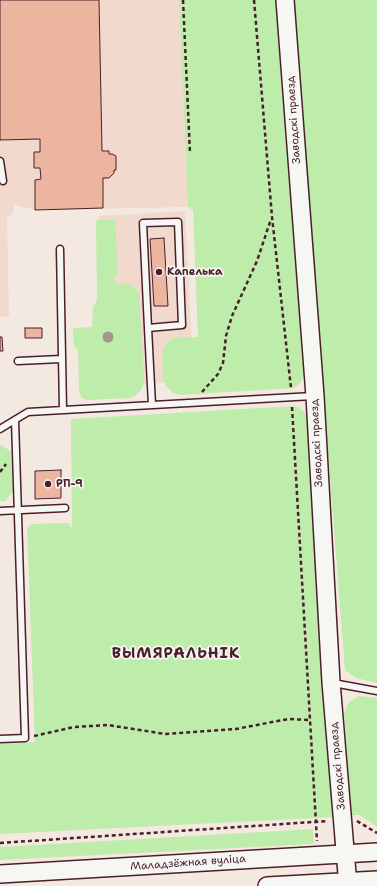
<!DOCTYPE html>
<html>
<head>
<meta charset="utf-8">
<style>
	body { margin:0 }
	canvas { display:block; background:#f4e9e1 }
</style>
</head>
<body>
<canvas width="377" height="886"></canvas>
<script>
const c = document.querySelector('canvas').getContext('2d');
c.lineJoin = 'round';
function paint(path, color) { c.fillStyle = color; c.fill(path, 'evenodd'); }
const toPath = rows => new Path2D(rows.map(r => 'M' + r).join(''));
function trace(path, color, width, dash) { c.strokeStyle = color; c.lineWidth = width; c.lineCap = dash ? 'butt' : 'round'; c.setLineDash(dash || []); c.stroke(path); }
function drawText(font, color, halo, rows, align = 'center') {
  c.font = font + ' "Shantell Sans",sans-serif'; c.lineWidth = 3.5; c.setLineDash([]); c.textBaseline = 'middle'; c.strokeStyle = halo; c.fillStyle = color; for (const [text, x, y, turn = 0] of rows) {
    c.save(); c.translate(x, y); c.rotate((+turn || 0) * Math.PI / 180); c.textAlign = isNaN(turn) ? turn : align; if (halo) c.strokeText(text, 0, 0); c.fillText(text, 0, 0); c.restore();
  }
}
const built = toPath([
	[0,0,179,0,188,207,35,210,14,205,14,211,7,219,9,316,0,317],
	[185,211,194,381,108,386,99,216]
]);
const green = toPath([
	[179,0,276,0,305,372,301,382,294,388,181,395,173,393,167,387,163,380,162,354,164,347,169,341,174,338,198,337,193,210,188,207],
	[293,0,377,0,377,683,356,678,345,670],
	[96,220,115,220,118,275,114,275,115,284,127,283,134,287,139,293,144,381,142,389,136,395,131,398,87,400,82,398,79,392,78,350,74,347,73,328,92,327,93,307,97,300],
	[295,406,303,410,308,418,334,817,0,834,0,744,35,742,27,528,31,524,68,523,72,529,71,419],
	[0,445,2,445,11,452,13,491,5,501,0,501],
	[359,696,377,698,377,827,360,815,352,815,344,713,349,702],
	[313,829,314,844,0,860,0,847]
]);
const building = toPath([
	[0,0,99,0,102,151,109,151,109,154,112,154,116,156,116,170,114,170,114,173,109,178,103,178,103,208,35,210,35,180,41,179,40,168,34,168,34,152,40,152,40,139,0,140,0,0],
	[164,238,168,306,154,306,150,239,164,238],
	[25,328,42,328,42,338,25,338,25,328],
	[0,337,2,337,3,351,0,351,0,337],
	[61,470,61,498,35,499,35,471,61,470]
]);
const path = toPath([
	[183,0,190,153],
	[254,0,272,217,291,388],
	[202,392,218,374,223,363,226,336,232,316,257,261,271,219],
	[292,407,317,841],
	[0,472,6,464],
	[34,736,74,727,108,725,165,734,236,729,288,719,310,720],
	[357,821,377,833],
	[0,843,328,821]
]);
const lane = toPath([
	[0,161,3,181],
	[60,249,63,410],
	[148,328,182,325,178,222,143,223,148,328,152,405],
	[18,361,61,359],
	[0,429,28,412,313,396],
	[0,511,65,508],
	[333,683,377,691],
	[0,739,25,738,15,420]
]);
const secondary = toPath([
	[285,0,315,396,331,682,348,886],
	[0,874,377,852],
	[267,886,377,880]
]);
const trees = [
	[108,337]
];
const markers = [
	[159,272,4,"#4a1f2b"],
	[48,484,4,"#4a1f2b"]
];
const streetNames = [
	["Заводскі праезд",294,120,-94],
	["Заводскі праезд",317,443,-93],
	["Заводскі праезд",338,766,-95],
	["Маладзёжная вуліца",188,863,-4]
];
const poiNames = [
	["Капелька",167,272],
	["РП-9",56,484]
];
const districtNames = [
	["ВЫМЯРАЛЬНІК",176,654]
];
paint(built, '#f1d9cd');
paint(green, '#beecaa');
paint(building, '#ebb59f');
trace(building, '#4a1f2b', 1);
trace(lane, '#4a1f2b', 9);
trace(secondary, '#4a1f2b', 20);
trace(path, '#4a1f2b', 2.5, [4, 3]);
trace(lane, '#f6f6f2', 6);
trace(secondary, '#f6f6f2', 17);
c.fillStyle = '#a6968e';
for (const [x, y] of trees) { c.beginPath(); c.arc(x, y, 5.5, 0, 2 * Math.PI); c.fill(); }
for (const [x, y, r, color] of markers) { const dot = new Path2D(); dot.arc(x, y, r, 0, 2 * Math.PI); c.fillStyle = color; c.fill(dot); trace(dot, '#f6f6f2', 1.5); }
drawText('11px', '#4a1f2b', '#f6f6f2', streetNames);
drawText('bold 11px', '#4a1f2b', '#f6f6f2', poiNames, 'left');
c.letterSpacing = '1px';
drawText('bold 15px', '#4a1f2b', '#f6f6f2', districtNames);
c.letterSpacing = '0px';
</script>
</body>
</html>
